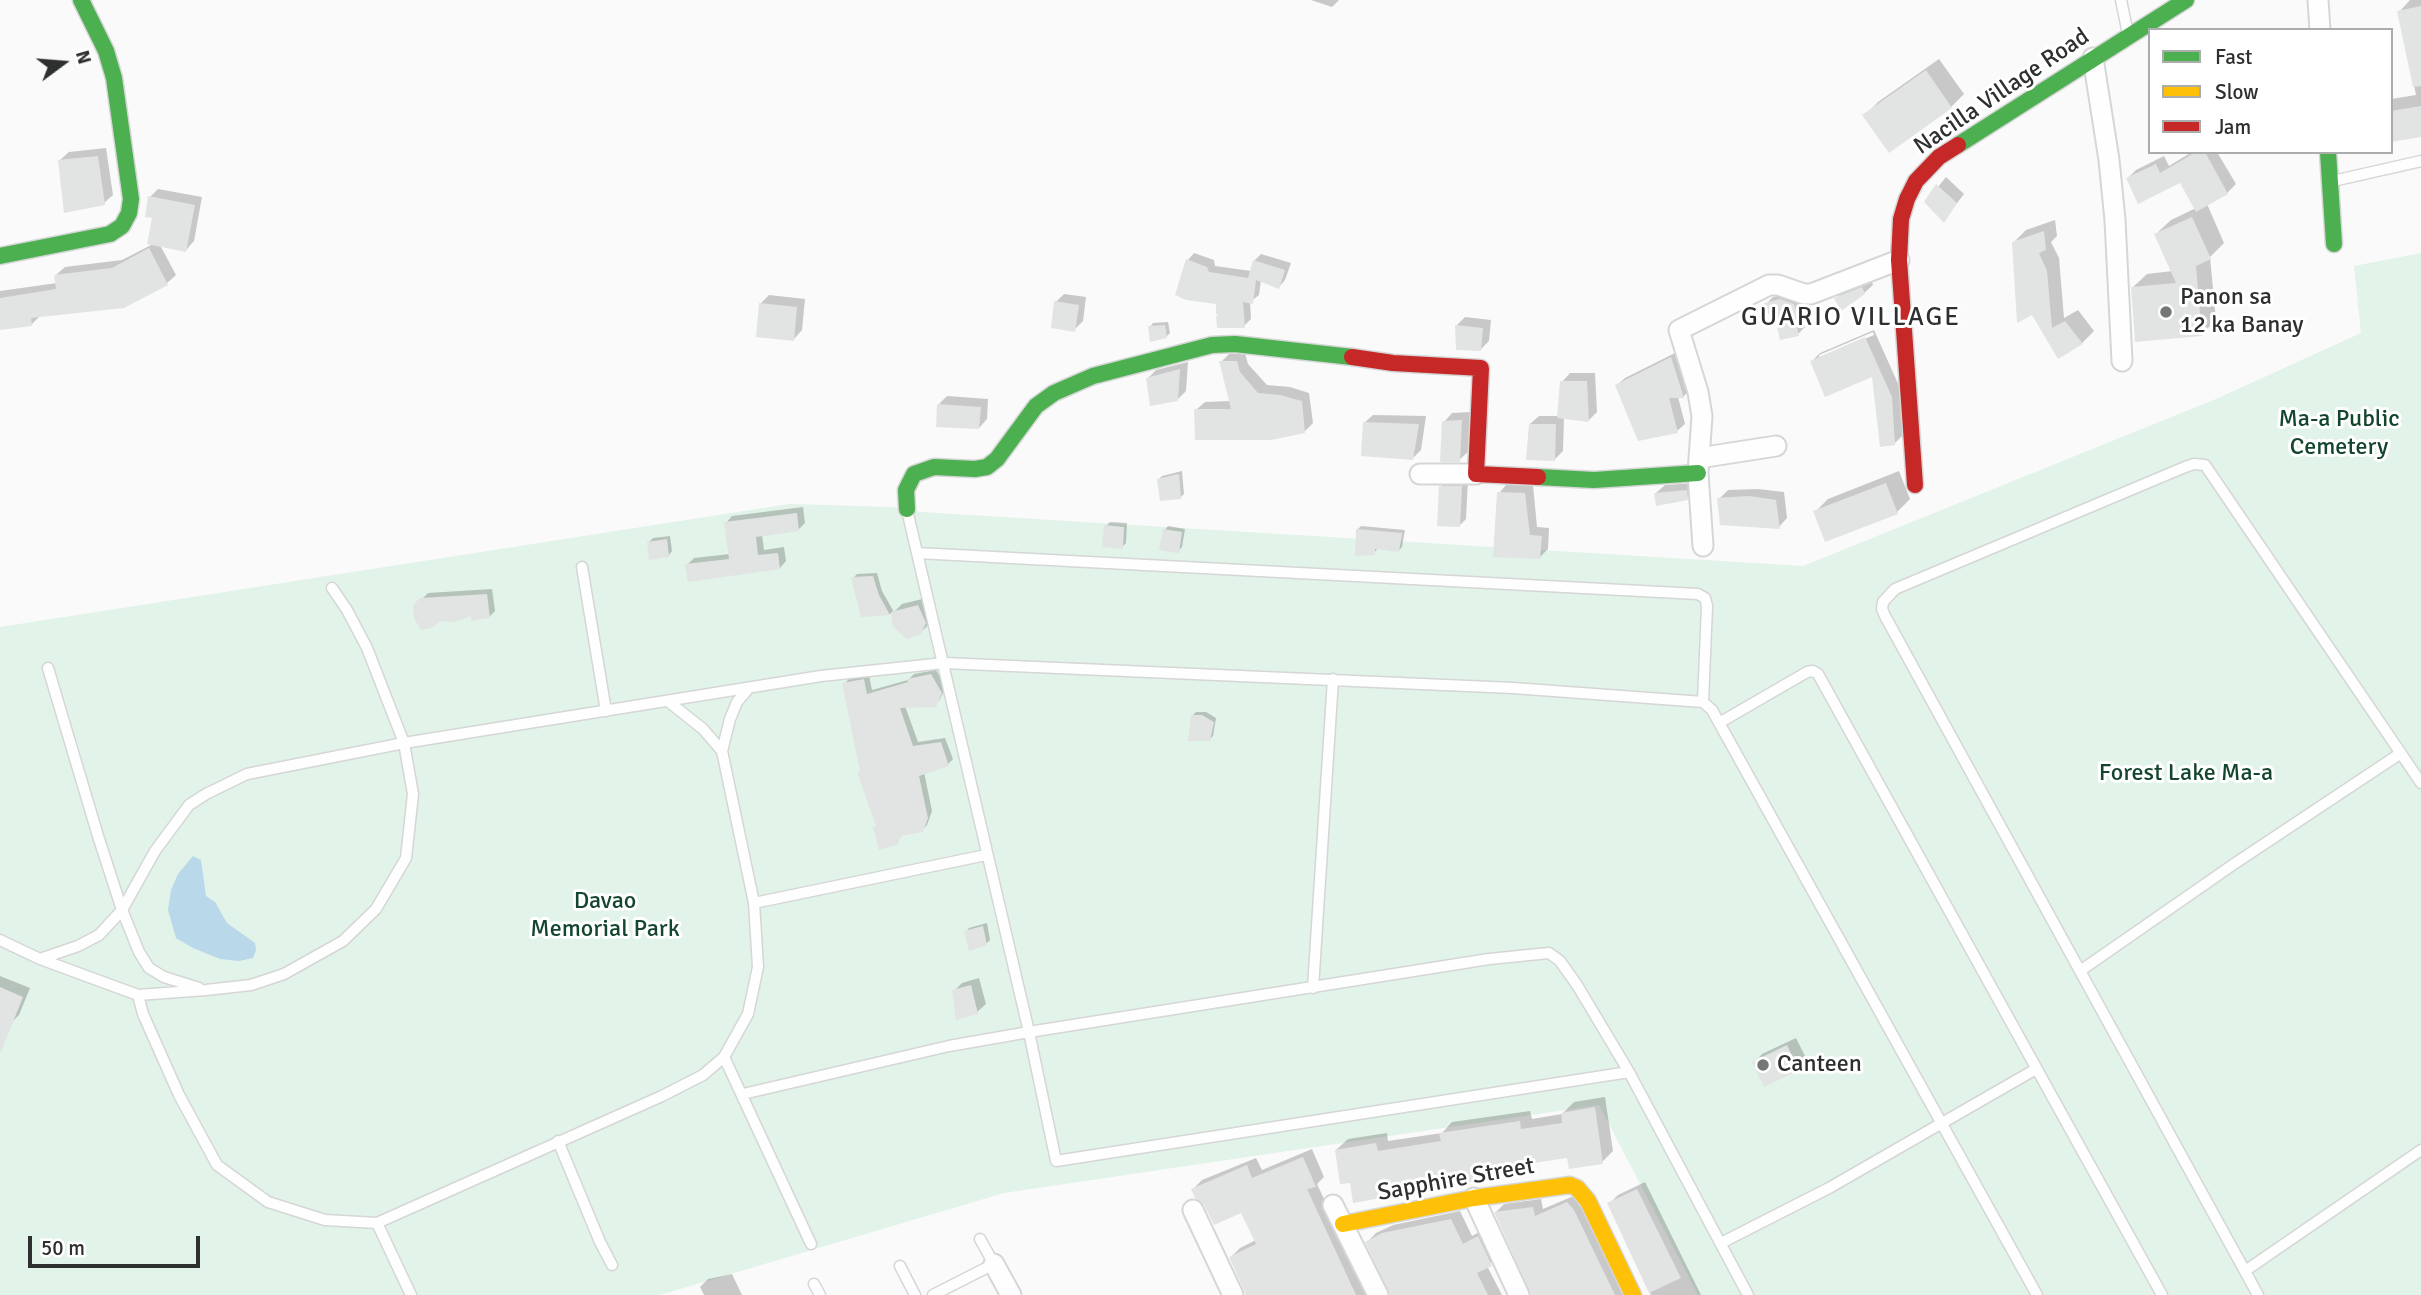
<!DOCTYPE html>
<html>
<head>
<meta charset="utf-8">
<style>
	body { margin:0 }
	#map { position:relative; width:2421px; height:1295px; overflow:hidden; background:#fafafb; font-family:Signika,sans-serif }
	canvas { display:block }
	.legend { position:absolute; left:2148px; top:28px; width:245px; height:126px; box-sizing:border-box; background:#fff; border:2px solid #abacac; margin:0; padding:9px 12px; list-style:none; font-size:21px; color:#2e2f2f }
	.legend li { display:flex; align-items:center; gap:14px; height:35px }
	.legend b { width:35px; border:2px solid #abacac }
	.north { position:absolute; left:28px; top:28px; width:70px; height:70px; -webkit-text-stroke:5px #fff; paint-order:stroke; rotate:74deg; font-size:19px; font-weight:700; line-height:28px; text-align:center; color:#2e2f2f }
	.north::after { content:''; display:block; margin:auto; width:24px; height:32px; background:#2e2f2f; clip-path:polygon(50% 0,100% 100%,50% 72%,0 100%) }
	.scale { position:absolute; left:28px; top:1236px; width:172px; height:32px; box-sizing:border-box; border:4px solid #2e2f2f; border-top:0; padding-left:9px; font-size:21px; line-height:24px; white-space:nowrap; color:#2e2f2f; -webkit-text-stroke:5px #fff; paint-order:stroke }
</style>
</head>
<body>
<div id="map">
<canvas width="2421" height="1295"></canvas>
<ul class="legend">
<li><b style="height:9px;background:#4caf50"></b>Fast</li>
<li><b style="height:9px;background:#ffc107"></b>Slow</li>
<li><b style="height:9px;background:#c62828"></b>Jam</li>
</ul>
<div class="north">N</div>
<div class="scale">50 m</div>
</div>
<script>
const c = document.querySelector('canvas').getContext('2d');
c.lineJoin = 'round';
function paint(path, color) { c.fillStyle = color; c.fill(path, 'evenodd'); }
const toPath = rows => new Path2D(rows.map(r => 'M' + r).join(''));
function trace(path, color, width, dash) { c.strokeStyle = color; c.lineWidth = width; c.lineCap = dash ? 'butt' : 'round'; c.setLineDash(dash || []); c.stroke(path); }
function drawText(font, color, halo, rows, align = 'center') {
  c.font = font + ' Signika,sans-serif'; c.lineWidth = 6; c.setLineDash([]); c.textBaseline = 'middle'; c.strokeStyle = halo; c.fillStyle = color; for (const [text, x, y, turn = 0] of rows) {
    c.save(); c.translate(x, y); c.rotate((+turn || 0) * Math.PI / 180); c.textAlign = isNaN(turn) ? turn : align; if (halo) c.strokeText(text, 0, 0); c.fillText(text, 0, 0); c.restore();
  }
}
const green = toPath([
	[2421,253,2421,1295,1698,1295,1599,1105,1004,1193,660,1295,0,1295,0,627,789,504,892,507,921,512,1803,566,2216,399,2361,333,2354,266]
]);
const water = toPath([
	[193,856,201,860,206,896,215,902,227,923,255,943,256,950,253,958,239,961,220,959,193,948,176,938,168,910,171,890,178,874]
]);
const shadow = toPath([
	[1311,0,1339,0,1332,7],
	[2410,0,2421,0,2421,135,2391,140,2391,99,2416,95,2399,12],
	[1939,59,1964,94,1951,107,1889,151,1865,115,1878,102],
	[106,148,113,195,104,203,60,160,69,152],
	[2192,152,2217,152,2236,184,2227,193,2207,204,2224,243,2210,257,2216,320,2202,334,2132,288,2147,274,2173,271,2156,234,2171,220,2196,208,2181,181,2128,178,2136,170,2164,156,2169,166],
	[1946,177,1964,194,1944,220,1926,202],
	[158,189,202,197,194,241,186,250,160,245,176,275,167,283,123,307,40,316,32,324,0,329,0,291,57,283,56,275,65,267,122,260,153,244,154,217,150,197],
	[2055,220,2057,236,2051,242,2059,258,2064,318,2078,310,2094,331,2082,343,2059,356,2013,243,2026,230],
	[1194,253,1214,260,1215,266,1251,271,1254,261,1261,254,1291,263,1285,280,1279,287,1261,280,1259,295,1250,302,1251,319,1244,326,1220,314,1217,303,1188,260],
	[1871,280,1873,285,1864,293,1836,299,1844,290],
	[1788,293,1800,297,1805,309,1801,312,1805,327,1798,334,1777,319,1766,304,1773,297],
	[1064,294,1086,297,1083,321,1074,330,1056,302],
	[769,295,805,299,802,330,794,339,760,304],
	[1465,317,1491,320,1489,341,1480,350,1457,325],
	[1168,322,1170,333,1166,337,1150,327,1153,323],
	[1874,330,1900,388,1903,435,1895,443,1873,374,1812,361,1820,353],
	[1873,332,1874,335,1819,359,1819,355],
	[1679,351,1691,389,1683,397,1678,397,1685,424,1677,431,1617,385,1625,378],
	[1245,353,1248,364,1267,385,1290,387,1309,393,1313,423,1304,432,1196,410,1205,402,1231,401,1221,362,1229,354],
	[1188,362,1186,391,1177,400,1147,379,1156,370],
	[1570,373,1595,373,1597,412,1589,420,1564,417,1563,451,1554,460,1530,424,1539,416,1559,416,1562,382],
	[947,396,988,399,987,419,979,428,939,404],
	[1470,412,1468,452,1459,460,1444,422,1452,413],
	[1373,415,1426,416,1421,450,1413,458,1364,423],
	[1182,471,1184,494,1180,498,1159,479,1162,476],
	[1899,471,1910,499,1897,512,1815,512,1828,499],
	[1447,480,1468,480,1466,519,1460,525,1440,487],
	[1695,483,1695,490,1687,498,1656,493,1665,485],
	[1507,484,1533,485,1537,527,1549,528,1548,549,1540,557,1499,493],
	[1758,489,1784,492,1787,518,1779,527,1719,499,1728,490],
	[803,507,805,523,799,529,762,534,764,550,784,547,786,561,780,568,687,565,694,558,730,554,726,523,732,516],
	[1110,522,1127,523,1126,543,1122,547,1106,526],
	[1168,526,1185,529,1182,547,1178,551,1165,530],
	[1361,526,1405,530,1402,547,1399,550,1378,548,1374,553,1357,530],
	[670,536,672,551,669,555,649,542,653,538],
	[877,573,882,591,894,612,902,604,926,598,929,624,920,633,895,626,893,611,890,614,862,615,853,578,857,574],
	[492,589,495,611,490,616,415,606,428,593],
	[936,670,946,687,940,699,935,705,905,706,918,742,945,738,953,759,948,764,924,772,932,811,927,825,922,830,902,834,896,844,877,825,862,770,844,684,849,679,869,675,872,690,908,680,914,674],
	[1196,712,1206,712,1216,718,1213,736,1209,740,1192,716],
	[987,923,990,940,986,944,966,932,969,928],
	[0,976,30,988,19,1015,11,1023,0,1019],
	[979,978,986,1004,977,1012,954,991,962,983],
	[1796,1038,1807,1060,1798,1068,1765,1085,1754,1063,1762,1054],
	[1605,1097,1613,1151,1602,1162,1569,1156,1538,1161,1527,1172,1351,1181,1336,1150,1348,1139,1387,1133,1388,1141,1442,1133,1452,1122,1530,1111,1532,1119,1562,1114,1574,1102],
	[1312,1149,1324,1177,1317,1184,1369,1295,1248,1295,1231,1257,1240,1248,1256,1240,1242,1211,1205,1204,1193,1189,1202,1180,1256,1158,1262,1170],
	[1645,1182,1701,1295,1651,1295,1610,1203,1618,1195],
	[1576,1195,1627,1295,1532,1295,1496,1212,1504,1204,1541,1199,1543,1209],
	[1460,1211,1472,1236,1487,1228,1500,1255,1487,1266,1502,1295,1392,1295,1367,1242,1376,1233,1393,1225],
	[732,1274,742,1295,704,1295,700,1287,708,1279]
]);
const building = toPath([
	[2421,6,2421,86,2413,87,2397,11],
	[1926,70,1952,108,1889,153,1862,115],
	[2421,106,2421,137,2391,142,2391,111],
	[2196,152,2205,152,2228,194,2196,212,2180,183,2138,204,2126,178,2156,164,2160,173],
	[98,156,105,205,64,213,58,160],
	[1936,184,1957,203,1944,223,1924,202],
	[148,196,195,205,186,252,147,244,152,218,145,217],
	[2192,217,2211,259,2196,266,2202,336,2135,342,2131,287,2176,283,2154,234],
	[2044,231,2046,250,2039,253,2047,271,2052,328,2065,321,2083,344,2058,359,2032,315,2017,323,2012,242],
	[149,248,168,285,124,308,31,318,32,326,0,330,0,298,56,289,54,275,112,268],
	[1186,259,1207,267,1209,272,1248,278,1253,260,1285,270,1279,289,1256,280,1253,304,1243,302,1245,328,1217,328,1216,316,1219,315,1216,314,1216,304,1186,300,1175,295],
	[1862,287,1865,294,1841,311,1834,298],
	[1780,299,1794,304,1799,317,1795,318,1799,336,1780,340,1776,322,1772,323,1764,303],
	[1054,301,1079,305,1075,332,1051,328],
	[759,303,797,307,794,341,756,337],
	[1165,325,1167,338,1150,342,1148,326],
	[1455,325,1483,328,1481,351,1456,350],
	[1865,337,1892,397,1895,445,1880,447,1872,377,1825,397,1810,361],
	[1671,357,1684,398,1669,398,1678,433,1638,441,1615,385],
	[1219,361,1237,361,1240,372,1258,393,1280,395,1302,401,1305,433,1271,440,1195,440,1194,409,1231,409],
	[1180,369,1178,401,1150,406,1146,378],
	[1560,381,1587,381,1589,422,1557,418],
	[937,404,981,407,979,429,936,427],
	[1462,420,1460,462,1440,462,1442,421],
	[1363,422,1419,424,1413,460,1361,456],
	[1529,424,1556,424,1555,461,1526,460],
	[1179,474,1181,499,1160,501,1157,479],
	[1886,483,1898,514,1825,542,1813,511],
	[1439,486,1462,486,1460,527,1437,526],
	[1687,490,1688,500,1656,506,1654,493],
	[1497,492,1525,493,1530,535,1542,536,1540,559,1493,557],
	[1749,496,1776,500,1780,529,1720,525,1717,498],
	[797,513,799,531,756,537,758,555,778,553,780,569,688,582,685,564,729,559,724,522],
	[1104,525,1124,527,1123,549,1102,547],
	[1163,529,1182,532,1179,553,1159,550],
	[1356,529,1402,533,1399,552,1375,549,1375,555,1355,556],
	[667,539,669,557,649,560,647,542],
	[873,576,879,595,890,615,861,617,851,577],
	[487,594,490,618,471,621,471,616,454,622,440,621,432,628,421,630,414,618,413,605,420,598],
	[918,605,926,623,921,634,907,639,893,627,891,612],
	[931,674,942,693,936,707,900,708,913,746,941,742,949,766,919,776,928,818,923,832,901,836,897,845,879,850,873,827,876,826,857,772,860,771,842,683,864,679,867,694,908,682,907,679],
	[1191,715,1202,715,1214,722,1210,741,1188,741],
	[983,926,987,945,969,951,964,931],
	[971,985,978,1014,956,1020,952,990],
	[0,987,23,997,1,1052,0,1051],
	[1787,1045,1799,1070,1764,1087,1752,1062],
	[1595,1107,1603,1164,1569,1169,1567,1158,1526,1164,1528,1174,1471,1182,1353,1203,1350,1183,1340,1184,1335,1150,1376,1143,1378,1151,1441,1141,1439,1133,1520,1121,1521,1129,1562,1123,1561,1113],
	[1303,1157,1316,1187,1307,1189,1356,1295,1246,1295,1229,1257,1256,1244,1241,1213,1214,1225,1204,1205,1195,1198,1191,1189,1247,1165,1252,1178],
	[1637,1189,1681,1278,1649,1293,1607,1203],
	[1567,1202,1574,1210,1615,1295,1531,1295,1494,1212,1533,1207,1535,1216],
	[1451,1219,1463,1244,1478,1236,1492,1266,1477,1273,1488,1295,1390,1295,1365,1242,1382,1233]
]);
const lane = toPath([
	[2121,0,2128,34],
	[2333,181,2421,161],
	[907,510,1029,1032,1056,1161,1629,1072],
	[917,553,1698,594,1705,598,1707,606,1703,702],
	[582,567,606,711],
	[48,668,98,836,122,910,139,952,149,968,164,977,199,988],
	[669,702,703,729,722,751],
	[1719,723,1807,672,1813,671,1818,674,2162,1295],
	[754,903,986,855],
	[0,940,40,959,138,995,206,990,251,985,284,974,343,941,376,909,406,858,413,794,404,743,367,648,347,610,332,588],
	[40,959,78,946,99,935,122,910,155,851,189,805,206,794,247,774,404,743,821,676,944,663,1513,688,1703,702,1712,710,2037,1295],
	[2080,971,2234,864,2401,753],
	[1313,988,1333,679],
	[138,995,143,1014,179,1095,217,1165,268,1202,325,1220,377,1223,662,1096,703,1075,724,1057,748,1014,758,967,754,903,722,751,730,719,737,702,748,689],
	[724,1057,811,1244],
	[743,1094,949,1046,1029,1032,1489,959,1549,953,1560,961,1577,985,1629,1072,1748,1295],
	[558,1141,600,1242,612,1265],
	[377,1223,411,1295],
	[1721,1243,1829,1188,2036,1069],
	[900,1266,915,1295],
	[2245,1271,2421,1150],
	[814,1284,820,1295],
	[933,1295,994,1264,980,1239],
	[2258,1295,1885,616,1882,609,1883,602,1895,589,2185,467,2194,464,2205,465,2421,783]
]);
const street = toPath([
	[2318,0,2320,30],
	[2093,58,2109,160,2115,220,2122,361],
	[1699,458,1776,446],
	[1420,474,1476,474],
	[1703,546,1698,473,1702,416,1698,392,1679,330,1769,285,1778,285,1804,294,1811,294,1899,260],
	[1474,1198,1519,1295],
	[1333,1205,1378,1295],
	[1193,1210,1233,1295],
	[994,1264,1011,1295]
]);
const fast = toPath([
	[1958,145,2186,0],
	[2328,152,2334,244],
	[0,256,110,234,122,226,129,213,131,199,114,78,106,51,81,0],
	[1538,477,1594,480,1698,473],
	[907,509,906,490,914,474,934,467,975,469,987,467,997,459,1036,406,1054,393,1093,376,1212,345,1235,344,1352,357]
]);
const slow = toPath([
	[1343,1224,1474,1198,1570,1185,1577,1188,1588,1201,1633,1295]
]);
const jam = toPath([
	[1352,357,1393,363,1481,368,1476,474,1538,477],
	[1915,485,1899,260,1901,219,1907,199,1916,181,1939,157,1958,145]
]);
const markers = [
	[2166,312,7,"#757676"],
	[1763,1065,7,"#757676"]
];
const streetNames = [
	["Nacilla Village Road",2002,92,-34],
	["Sapphire Street",1456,1180,-10]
];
const poiNames = [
	["Panon sa",2180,298],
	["12 ka Banay",2180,326],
	["Canteen",1777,1065]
];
const parkNames = [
	["Ma-a Public",2339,420],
	["Cemetery",2339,448],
	["Forest Lake Ma-a",2186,774],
	["Davao",605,902],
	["Memorial Park",605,930]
];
const neighbourhoodNames = [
	["GUARIO VILLAGE",1851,318]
];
paint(green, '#e2f3e9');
paint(water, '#b9d8e9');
paint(shadow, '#0003');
paint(building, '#e2e3e3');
trace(lane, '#d5d6d6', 13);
trace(street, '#d5d6d6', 23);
trace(fast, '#d5d6d6', 19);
trace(slow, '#d5d6d6', 19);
trace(jam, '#d5d6d6', 19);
trace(lane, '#fefefe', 10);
trace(street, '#fefefe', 19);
trace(fast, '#4caf50', 16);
trace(slow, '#ffc107', 16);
trace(jam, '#c62828', 16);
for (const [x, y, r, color] of markers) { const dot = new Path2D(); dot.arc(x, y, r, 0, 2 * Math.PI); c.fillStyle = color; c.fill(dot); trace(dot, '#fff', 2.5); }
drawText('24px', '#2e2f2f', '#fff', streetNames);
drawText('24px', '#2e2f2f', '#fff', poiNames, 'left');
drawText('24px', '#13462c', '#fff', parkNames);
c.letterSpacing = '2px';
drawText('26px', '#2e2f2f', '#fff', neighbourhoodNames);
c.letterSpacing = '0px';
</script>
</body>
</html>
